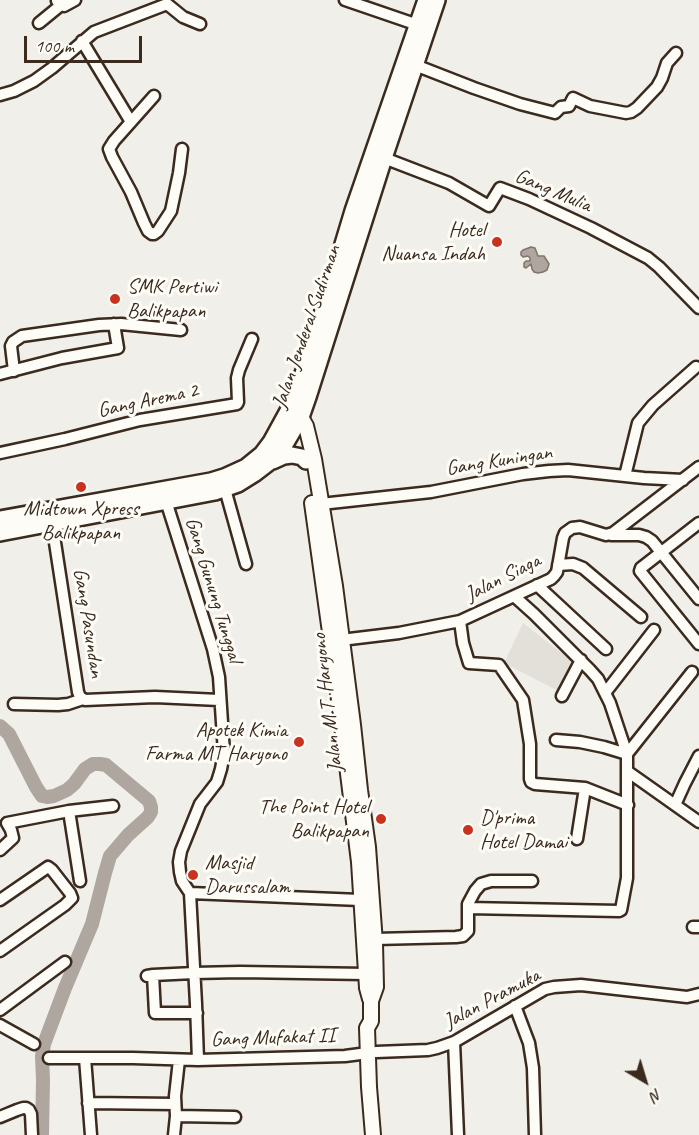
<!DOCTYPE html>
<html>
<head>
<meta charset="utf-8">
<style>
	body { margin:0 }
	#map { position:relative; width:699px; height:1135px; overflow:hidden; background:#f1efea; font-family:Caveat,sans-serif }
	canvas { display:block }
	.north { position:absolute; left:615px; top:1051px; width:60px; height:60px; -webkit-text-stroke:4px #fdfcf7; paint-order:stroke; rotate:142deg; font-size:16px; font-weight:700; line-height:24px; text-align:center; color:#3b2a1e }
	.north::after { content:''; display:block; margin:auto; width:21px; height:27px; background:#3b2a1e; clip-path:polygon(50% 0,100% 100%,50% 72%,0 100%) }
	.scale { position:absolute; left:24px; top:36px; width:118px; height:27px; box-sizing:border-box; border:3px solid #3b2a1e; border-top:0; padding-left:8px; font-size:18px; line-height:21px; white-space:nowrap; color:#3b2a1e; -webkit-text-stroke:4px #fdfcf7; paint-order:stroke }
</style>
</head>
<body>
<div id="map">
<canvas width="699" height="1135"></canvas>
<div class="north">N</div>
<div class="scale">100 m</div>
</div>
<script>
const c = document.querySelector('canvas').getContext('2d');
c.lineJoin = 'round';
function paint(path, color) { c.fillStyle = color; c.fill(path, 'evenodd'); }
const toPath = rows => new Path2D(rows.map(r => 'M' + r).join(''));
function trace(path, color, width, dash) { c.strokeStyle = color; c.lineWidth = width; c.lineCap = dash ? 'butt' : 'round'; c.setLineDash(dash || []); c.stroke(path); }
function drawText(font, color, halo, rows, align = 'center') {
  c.font = font + ' Caveat,sans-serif'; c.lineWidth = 6; c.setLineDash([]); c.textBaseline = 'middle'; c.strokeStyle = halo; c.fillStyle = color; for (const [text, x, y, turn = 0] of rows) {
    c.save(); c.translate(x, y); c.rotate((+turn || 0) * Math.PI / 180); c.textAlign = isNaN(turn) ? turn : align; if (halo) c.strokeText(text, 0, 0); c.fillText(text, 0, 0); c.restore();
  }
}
const built = toPath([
	[523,623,573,662,562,693,504,663]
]);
const water = toPath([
	[531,247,535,248,538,256,544,256,549,264,547,270,543,272,538,273,534,272,532,269,531,264,526,268,524,267,524,263,526,261,530,261,530,258,528,256,523,257,521,255,521,252,523,250,531,247]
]);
const river = toPath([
	[0,726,9,734,36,787,42,796,47,797,54,796,67,790,74,784,85,769,93,764,100,764,106,765,149,801,151,807,151,812,148,817,128,835,110,856,105,873,92,924,65,988,44,1044,42,1056,43,1080,42,1135]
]);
const minor = toPath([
	[345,0,418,25],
	[57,1,64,6,75,0],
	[39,23,61,5],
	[82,41,131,122],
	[415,65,474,88,520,104,555,113,561,107,569,106,573,98,590,106,626,113,631,112,637,108,657,87,662,78,667,63,676,53],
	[0,95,14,91,34,81,52,68,94,32,167,4,183,17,200,24],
	[154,96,114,141,109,149,112,157,131,192,144,223,148,231,152,234,154,234,158,231,171,211,179,173,182,149],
	[384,158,449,183,489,206,500,188,529,199,591,228,648,258,659,267,699,308],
	[14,371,11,346,13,342,22,336,99,325,121,324,181,330],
	[0,374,62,358,118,348,114,324],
	[0,453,65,439,140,420,237,404,238,402,237,378,239,370,252,339],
	[625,476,638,423,653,405,696,367],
	[225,489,246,564],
	[166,501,213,649,219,677,224,753,221,769,217,782,200,804,181,851,179,862,180,872,182,881,190,893],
	[321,504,431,492,523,474,549,471,568,470,644,478,683,480],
	[52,523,78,692,80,697,85,700,155,697,219,700],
	[699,523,641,568,640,571,699,644],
	[611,535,639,535,646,537,652,541,699,599],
	[558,565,573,564,583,568,641,617],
	[537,585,606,649],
	[460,621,463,643,469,663,499,665,523,700,530,744,530,779,531,782,535,784,585,788,628,805],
	[341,640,399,633,460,621,551,579,554,576,557,572,563,538,565,533,572,528,580,527,606,535,613,533,699,467],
	[605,693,654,630],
	[562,696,581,660],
	[14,704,58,705,68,704,83,699],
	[556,740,580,742,604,747,627,754,692,672],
	[627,771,699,822],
	[675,805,685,783,699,756],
	[69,811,80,881],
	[577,839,585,788],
	[0,850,13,838,11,830,7,823,69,811,113,806],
	[190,893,360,900],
	[190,893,196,1004,198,1060],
	[0,900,48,867,52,870,70,893,72,898,65,905,0,951],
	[468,908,619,911,621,910,627,878,627,754,610,703,598,679,590,670,534,614,514,596],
	[693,927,699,927],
	[375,939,456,937,463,936,468,931,468,904,475,891,481,884,491,881,532,881],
	[153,975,194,973,240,972,366,974],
	[147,976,153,975,155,1013,197,1013],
	[515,1006,529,1043,533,1068,535,1135],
	[0,1010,65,962],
	[0,1025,34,1044],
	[454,1042,458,1135],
	[376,1052,428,1050,437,1048,454,1042,545,989,554,987,581,985,687,997,699,994],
	[49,1058,133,1058,198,1060,345,1056,368,1053],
	[85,1058,91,1135],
	[88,1103,175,1104],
	[176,1116,235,1117],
	[0,1117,17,1110,23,1108,26,1108,29,1110,31,1114,32,1135],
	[174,1135,176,1116,175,1096,179,1060]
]);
const major = toPath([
	[293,413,301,417,306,426,314,459,335,586,353,725,360,790,368,847,375,943,376,987,371,1001,371,1021,367,1028,369,1087,373,1135],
	[312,503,334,661,359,862,367,988,370,999]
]);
const highway = toPath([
	[273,461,284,456,292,455,302,457,306,461],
	[0,519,211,481,224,477,246,467,262,454,271,442,288,411,308,361,353,211,426,0],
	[0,533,215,492,238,484,254,474,271,461,284,446,301,417,308,397,384,158,437,0]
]);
const markers = [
	[497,242,6,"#c8321e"],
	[115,299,6,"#c8321e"],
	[81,487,6,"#c8321e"],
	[299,742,6,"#c8321e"],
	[381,819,6,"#c8321e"],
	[468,830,6,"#c8321e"],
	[193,875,6,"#c8321e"]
];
const streetNames = [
	["Gang Mulia",553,191,23],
	["Jalan Jenderal Sudirman",307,327,-71],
	["Gang Arema 2",148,401,-12],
	["Gang Kuningan",499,461,-9],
	["Jalan Siaga",503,578,-27],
	["Gang Gunung Tunggal",213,590,73],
	["Gang Pasundan",88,623,81],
	["Jalan M.T. Haryono",328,703,-97],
	["Jalan Pramuka",492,999,-28],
	["Gang Mufakat II",273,1038,-2]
];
const poiNames = [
	["Hotel",485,230],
	["Nuansa Indah",485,254],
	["SMK Pertiwi",127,287,"left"],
	["Balikpapan",127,311,"left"],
	["Midtown Xpress",81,509,"center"],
	["Balikpapan",81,533,"center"],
	["Apotek Kimia",287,730],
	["Farma MT Haryono",287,754],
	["The Point Hotel",369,807],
	["Balikpapan",369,831],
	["D'prima",480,818,"left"],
	["Hotel Damai",480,842,"left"],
	["Masjid",205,863,"left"],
	["Darussalam",205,887,"left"]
];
paint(built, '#e3e0da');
paint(water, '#aea69f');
trace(water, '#80746b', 1.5);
trace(river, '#aea69f', 14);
trace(minor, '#3b2a1e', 15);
trace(major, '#3b2a1e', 18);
trace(highway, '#3b2a1e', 20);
trace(minor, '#fdfcf7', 10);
trace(major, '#fdfcf7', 14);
trace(highway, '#fdfcf7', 15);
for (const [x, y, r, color] of markers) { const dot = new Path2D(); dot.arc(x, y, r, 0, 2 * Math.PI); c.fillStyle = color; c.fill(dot); trace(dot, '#fdfcf7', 2); }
drawText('21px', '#3b2a1e', '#fdfcf7', streetNames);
drawText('21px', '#3b2a1e', '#fdfcf7', poiNames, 'right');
</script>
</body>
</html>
